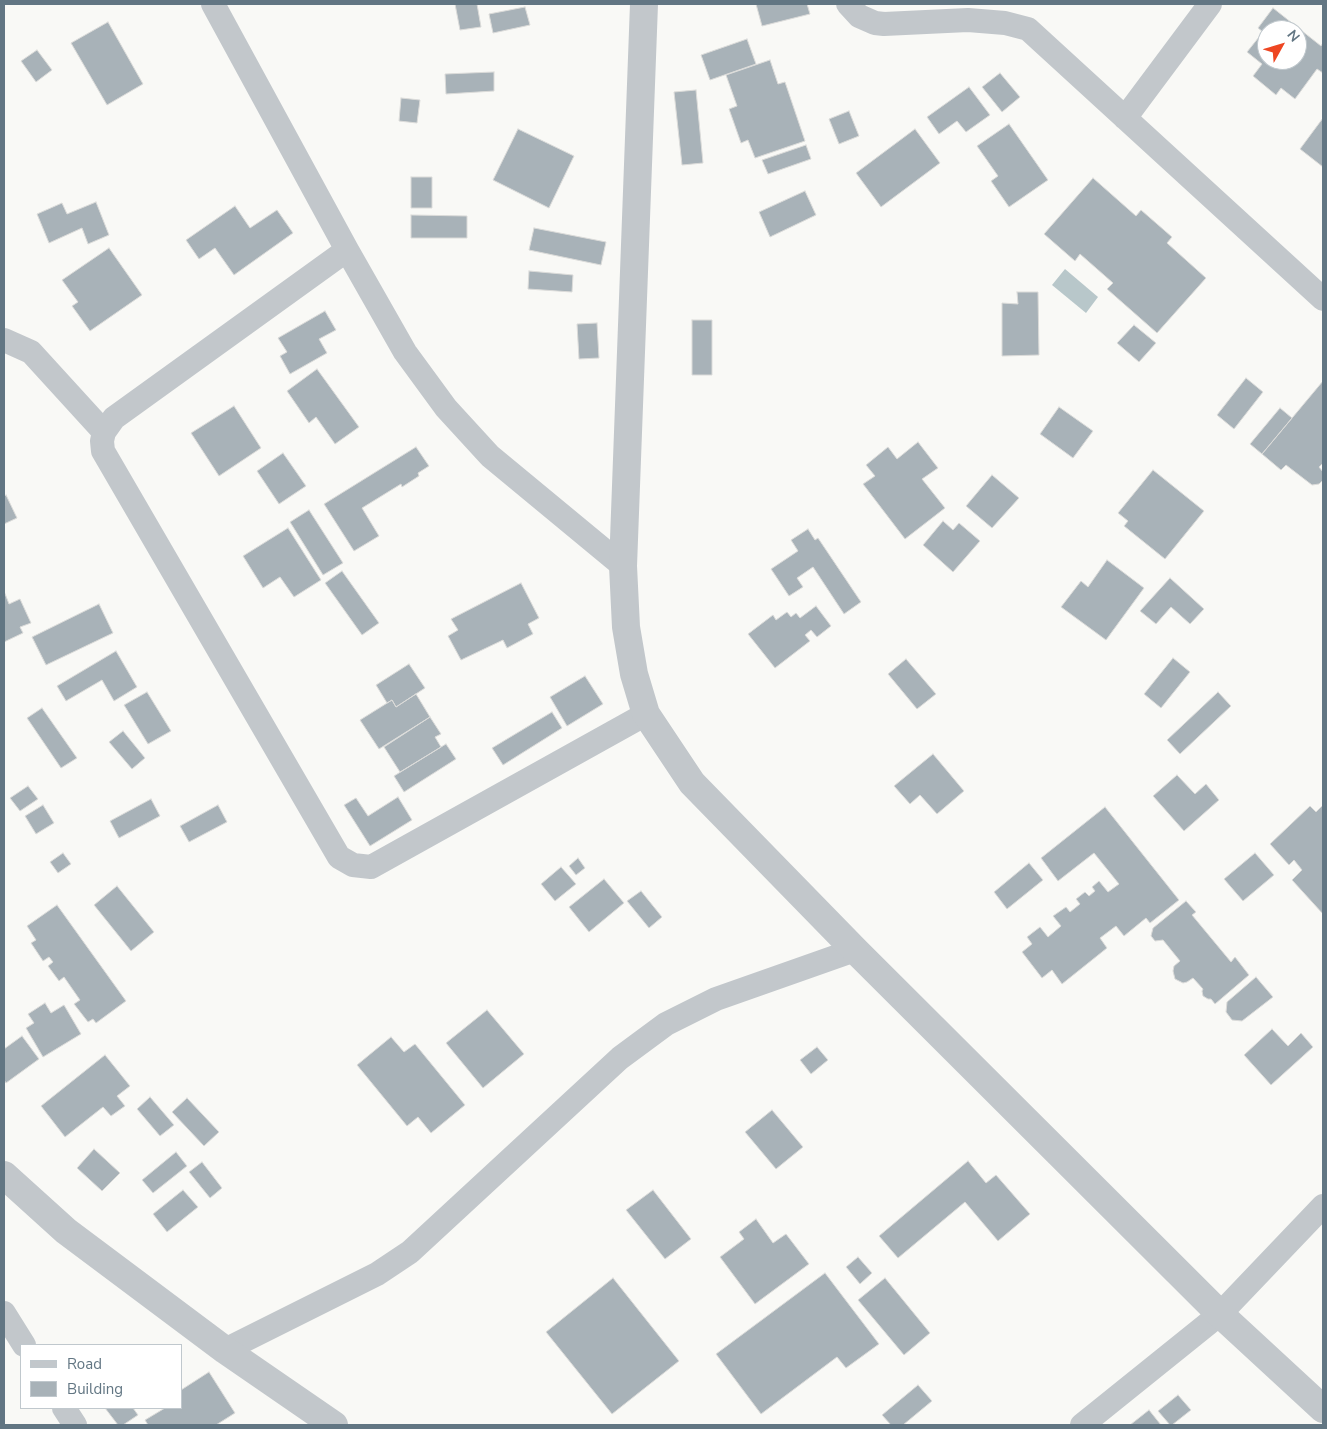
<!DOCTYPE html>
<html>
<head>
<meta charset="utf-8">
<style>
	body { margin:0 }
	#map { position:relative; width:1327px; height:1429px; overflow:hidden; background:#f9f9f6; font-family:"Nunito Sans",sans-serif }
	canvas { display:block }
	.frame { position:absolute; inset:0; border:5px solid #627683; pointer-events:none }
	.legend { position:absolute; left:20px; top:1344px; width:162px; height:65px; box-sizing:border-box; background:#fff; border:1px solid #c0c8cd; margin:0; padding:6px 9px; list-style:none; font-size:15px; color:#627683 }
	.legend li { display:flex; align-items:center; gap:10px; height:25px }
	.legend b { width:25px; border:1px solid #c0c8cd }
	.north { position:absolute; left:1257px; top:20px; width:50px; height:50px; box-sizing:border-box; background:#fff; border:1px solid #c0c8cd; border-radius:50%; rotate:51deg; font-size:14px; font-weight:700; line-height:20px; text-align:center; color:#627683 }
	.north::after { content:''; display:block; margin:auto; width:18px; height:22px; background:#ee4622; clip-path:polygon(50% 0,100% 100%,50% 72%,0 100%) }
</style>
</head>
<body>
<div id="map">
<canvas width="1327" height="1429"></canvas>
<div class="frame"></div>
<ul class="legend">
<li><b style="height:6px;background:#c2c7cb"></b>Road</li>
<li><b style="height:14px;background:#a8b2b8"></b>Building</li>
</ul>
<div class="north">N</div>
</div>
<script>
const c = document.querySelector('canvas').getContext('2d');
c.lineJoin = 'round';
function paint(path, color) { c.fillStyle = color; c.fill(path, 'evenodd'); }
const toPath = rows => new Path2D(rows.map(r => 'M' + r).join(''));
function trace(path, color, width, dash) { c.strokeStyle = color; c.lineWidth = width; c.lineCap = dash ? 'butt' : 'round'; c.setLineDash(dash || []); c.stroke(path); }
const water = toPath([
	[1065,269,1098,297,1086,313,1052,285]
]);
const building = toPath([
	[455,4,477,4,481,27,460,30,455,4],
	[756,4,807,4,810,14,762,26,756,4],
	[525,7,530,25,493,33,489,14,525,7],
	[1273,8,1321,46,1323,43,1323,73,1317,69,1295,99,1281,88,1276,95,1253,76,1262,64,1247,52,1263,32,1258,28,1273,8],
	[1267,30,1297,30,1297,60,1267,60,1267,30],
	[108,22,143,84,107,105,71,43,108,22],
	[747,39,756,64,710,80,701,55,747,39],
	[37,50,52,70,36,82,21,61,37,50],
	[770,60,778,84,785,82,805,141,755,158,748,140,741,143,729,109,737,106,726,75,770,60],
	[494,72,494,91,446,94,445,74,494,72],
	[1000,73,1020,97,1002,112,982,87,1000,73],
	[969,87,990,115,966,132,957,121,939,134,927,117,969,87],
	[696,90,703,163,682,165,674,92,696,90],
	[401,98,420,100,417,123,399,121,401,98],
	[849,111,859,136,839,144,829,119,849,111],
	[1323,118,1323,167,1300,149,1323,118],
	[1009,124,1048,180,1009,207,991,181,998,176,977,146,1009,124],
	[518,129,574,156,549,208,493,180,518,129],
	[915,129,940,163,881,207,856,173,915,129],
	[806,145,811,159,768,174,762,160,806,145],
	[411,177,432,177,432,208,411,208,411,177],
	[1093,178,1136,216,1141,210,1172,237,1167,243,1206,278,1157,333,1107,289,1113,283,1080,254,1075,261,1044,234,1093,178],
	[805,191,816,215,770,237,759,212,805,191],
	[96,202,109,235,88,244,82,228,49,243,37,214,62,203,67,214,96,202],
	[235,206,250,228,277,210,293,233,234,275,215,248,199,259,186,240,235,206],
	[411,215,467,216,467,238,411,238,411,215],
	[534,228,606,242,601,265,529,250,534,228],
	[109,248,142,295,90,331,72,306,78,302,62,280,109,248],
	[529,271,573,275,572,292,528,289,529,271],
	[1017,292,1038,292,1039,355,1002,356,1002,303,1018,304,1017,292],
	[325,311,336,330,319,339,327,353,290,374,280,356,287,352,278,338,325,311],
	[692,320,712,320,712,375,692,375,692,320],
	[597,323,599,358,579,359,577,324,597,323],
	[1134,325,1156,343,1139,362,1117,343,1134,325],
	[317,369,359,427,335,444,316,417,309,423,287,391,317,369],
	[1246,378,1263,392,1234,429,1217,415,1246,378],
	[1323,381,1323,463,1319,467,1323,472,1323,480,1319,484,1312,485,1286,465,1281,470,1262,454,1323,381],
	[234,406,261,448,219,476,191,433,234,406],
	[1059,407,1093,431,1073,458,1040,434,1059,407],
	[1280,408,1292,418,1262,454,1250,444,1280,408],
	[918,442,938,468,922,479,945,508,905,539,863,484,875,476,866,465,888,447,897,459,918,442],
	[416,447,429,466,418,473,419,476,402,487,401,484,362,508,379,536,354,551,324,504,416,447],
	[283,453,306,486,279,504,257,471,283,453],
	[1153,470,1204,511,1165,559,1124,526,1128,521,1118,513,1153,470],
	[992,475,1019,498,992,528,966,506,992,475],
	[6,495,17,518,4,524,4,497,6,495],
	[309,510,343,563,323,575,290,522,309,510],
	[943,521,953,530,959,523,980,541,953,572,923,545,943,521],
	[288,528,321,580,294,597,280,577,263,588,243,556,288,528],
	[808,529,815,540,818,538,861,602,844,614,813,567,797,578,803,587,789,596,771,569,798,551,791,540,808,529],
	[1107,560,1144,588,1106,640,1061,607,1081,581,1088,587,1107,560],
	[342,571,379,623,362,635,325,583,342,571],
	[1170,578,1204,609,1190,624,1171,607,1156,624,1140,611,1170,578],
	[521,583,539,618,528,624,533,634,507,648,503,640,461,660,448,636,458,630,451,619,521,583],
	[4,591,9,604,20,599,31,623,20,627,23,633,4,642,4,591],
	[99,604,113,633,46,665,32,637,99,604],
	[816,606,831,626,817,637,811,630,805,635,810,641,775,668,748,634,773,615,776,620,787,612,791,617,796,613,800,618,816,606],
	[116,651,137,687,114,701,102,680,66,701,57,686,116,651],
	[1173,658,1190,672,1161,708,1144,694,1173,658],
	[906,659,936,694,917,709,888,674,906,659],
	[409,664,425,688,396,707,392,700,387,703,376,685,409,664],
	[585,676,603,704,567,726,550,697,585,676],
	[147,692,171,731,148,744,124,705,147,692],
	[1218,692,1231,706,1180,754,1167,740,1218,692],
	[416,694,430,717,379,749,360,720,392,700,396,707,416,694],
	[42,708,77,758,61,768,27,718,42,708],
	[552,712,562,728,503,765,492,748,552,712],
	[430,717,441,734,435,737,441,747,400,772,384,747,430,717],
	[123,731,145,758,132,769,109,742,123,731],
	[446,744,456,759,404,792,394,776,446,744],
	[933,754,964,791,937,814,920,795,910,804,894,786,933,754],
	[1177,775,1195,794,1206,784,1219,800,1184,831,1153,796,1177,775],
	[28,786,38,799,20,811,10,798,28,786],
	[398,797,412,820,370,846,344,805,356,798,368,816,398,797],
	[151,799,160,816,119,838,110,821,151,799],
	[43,805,54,823,36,834,25,816,43,805],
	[218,805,227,822,189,842,180,826,218,805],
	[1323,805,1323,914,1292,880,1302,870,1294,860,1289,865,1270,844,1310,806,1316,812,1323,805],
	[1105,807,1179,900,1150,923,1146,918,1124,936,1116,926,1100,938,1107,948,1062,984,1052,970,1042,978,1022,952,1032,944,1027,937,1040,927,1048,937,1061,926,1053,916,1066,907,1070,912,1080,904,1076,899,1085,892,1089,896,1095,891,1092,887,1099,881,1108,892,1119,884,1094,853,1058,881,1041,858,1105,807],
	[63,853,71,864,58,873,50,862,63,853],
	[1255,853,1274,875,1243,901,1224,879,1255,853],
	[578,858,585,868,576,875,569,866,578,858],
	[1029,863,1043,880,1007,909,994,892,1029,863],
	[561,867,576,884,555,901,541,884,561,867],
	[604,879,624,903,589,932,569,907,604,879],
	[117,886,154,932,131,951,94,905,117,886],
	[641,891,662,917,649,928,627,901,641,891],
	[1186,901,1196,912,1192,915,1231,962,1235,957,1249,975,1215,1004,1211,999,1208,999,1203,996,1202,991,1203,989,1193,978,1187,982,1183,983,1175,979,1173,971,1174,966,1180,961,1163,940,1155,941,1151,936,1153,928,1186,901],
	[57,905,126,1001,96,1023,93,1019,88,1022,74,1004,80,1000,64,977,59,981,48,966,53,962,49,957,43,961,31,943,36,940,27,926,57,905],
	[1256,977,1273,997,1242,1021,1232,1020,1226,1012,1227,1002,1256,977],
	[45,1003,51,1013,64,1005,81,1034,43,1057,26,1028,34,1023,28,1014,45,1003],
	[487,1010,524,1054,483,1088,446,1043,487,1010],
	[1272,1029,1288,1046,1301,1033,1313,1047,1271,1085,1244,1055,1272,1029],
	[22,1036,39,1059,6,1083,4,1080,4,1049,22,1036],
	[391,1037,404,1052,415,1044,465,1105,431,1133,418,1117,407,1126,357,1065,391,1037],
	[817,1047,828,1060,811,1074,800,1060,817,1047],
	[105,1055,130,1086,117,1096,125,1106,111,1116,103,1107,65,1137,41,1106,105,1055],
	[150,1097,174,1125,160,1136,137,1109,150,1097],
	[187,1098,219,1132,204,1146,172,1112,187,1098],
	[772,1110,803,1147,776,1169,745,1132,772,1110],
	[94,1149,120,1173,102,1191,77,1168,94,1149],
	[176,1152,187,1166,153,1193,142,1180,176,1152],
	[968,1161,986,1183,996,1175,1030,1214,998,1241,965,1202,898,1258,879,1236,968,1161],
	[202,1162,222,1188,210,1198,189,1172,202,1162],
	[183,1190,198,1207,167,1232,153,1214,183,1190],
	[653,1190,691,1239,665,1259,626,1210,653,1190],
	[756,1219,773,1243,786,1234,809,1264,755,1304,720,1257,744,1239,739,1232,756,1219],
	[858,1257,872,1273,860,1284,846,1267,858,1257],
	[825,1273,879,1344,846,1368,837,1357,761,1414,716,1354,825,1273],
	[613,1278,679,1361,612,1414,546,1332,613,1278],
	[885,1278,930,1333,904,1355,858,1300,885,1278],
	[209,1372,235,1413,216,1425,148,1425,145,1420,165,1408,181,1408,181,1390,209,1372],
	[918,1385,932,1401,903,1425,891,1425,882,1415,918,1385],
	[1178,1395,1191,1410,1172,1425,1170,1425,1158,1411,1178,1395],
	[105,1408,133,1408,138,1415,123,1425,118,1425,105,1408],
	[1149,1410,1161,1425,1130,1425,1149,1410]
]);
const minor = toPath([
	[213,4,347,250,405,352,446,408,490,456,623,566],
	[848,4,859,16,875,23,884,24,968,20,1005,23,1028,29,1323,299],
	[1125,118,1210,4],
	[347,250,114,418,104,432,102,441,103,451,339,857,353,865,371,867,646,714],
	[4,340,31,352,104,432],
	[4,1313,24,1345],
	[225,1350,377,1274,410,1252,620,1058,666,1024,716,999,855,950],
	[64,1408,75,1425],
	[1082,1425,1220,1314,1323,1206]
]);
const tertiary = toPath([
	[644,4,623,566,626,627,634,674,646,714,692,783,855,950,1220,1314,1323,1409],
	[4,1175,66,1231,225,1350,334,1425]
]);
paint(water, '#b8c7ca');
paint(building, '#a8b2b8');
trace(building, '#dbdbd9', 1);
trace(minor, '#c2c7cb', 24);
trace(tertiary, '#c2c7cb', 28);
</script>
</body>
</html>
